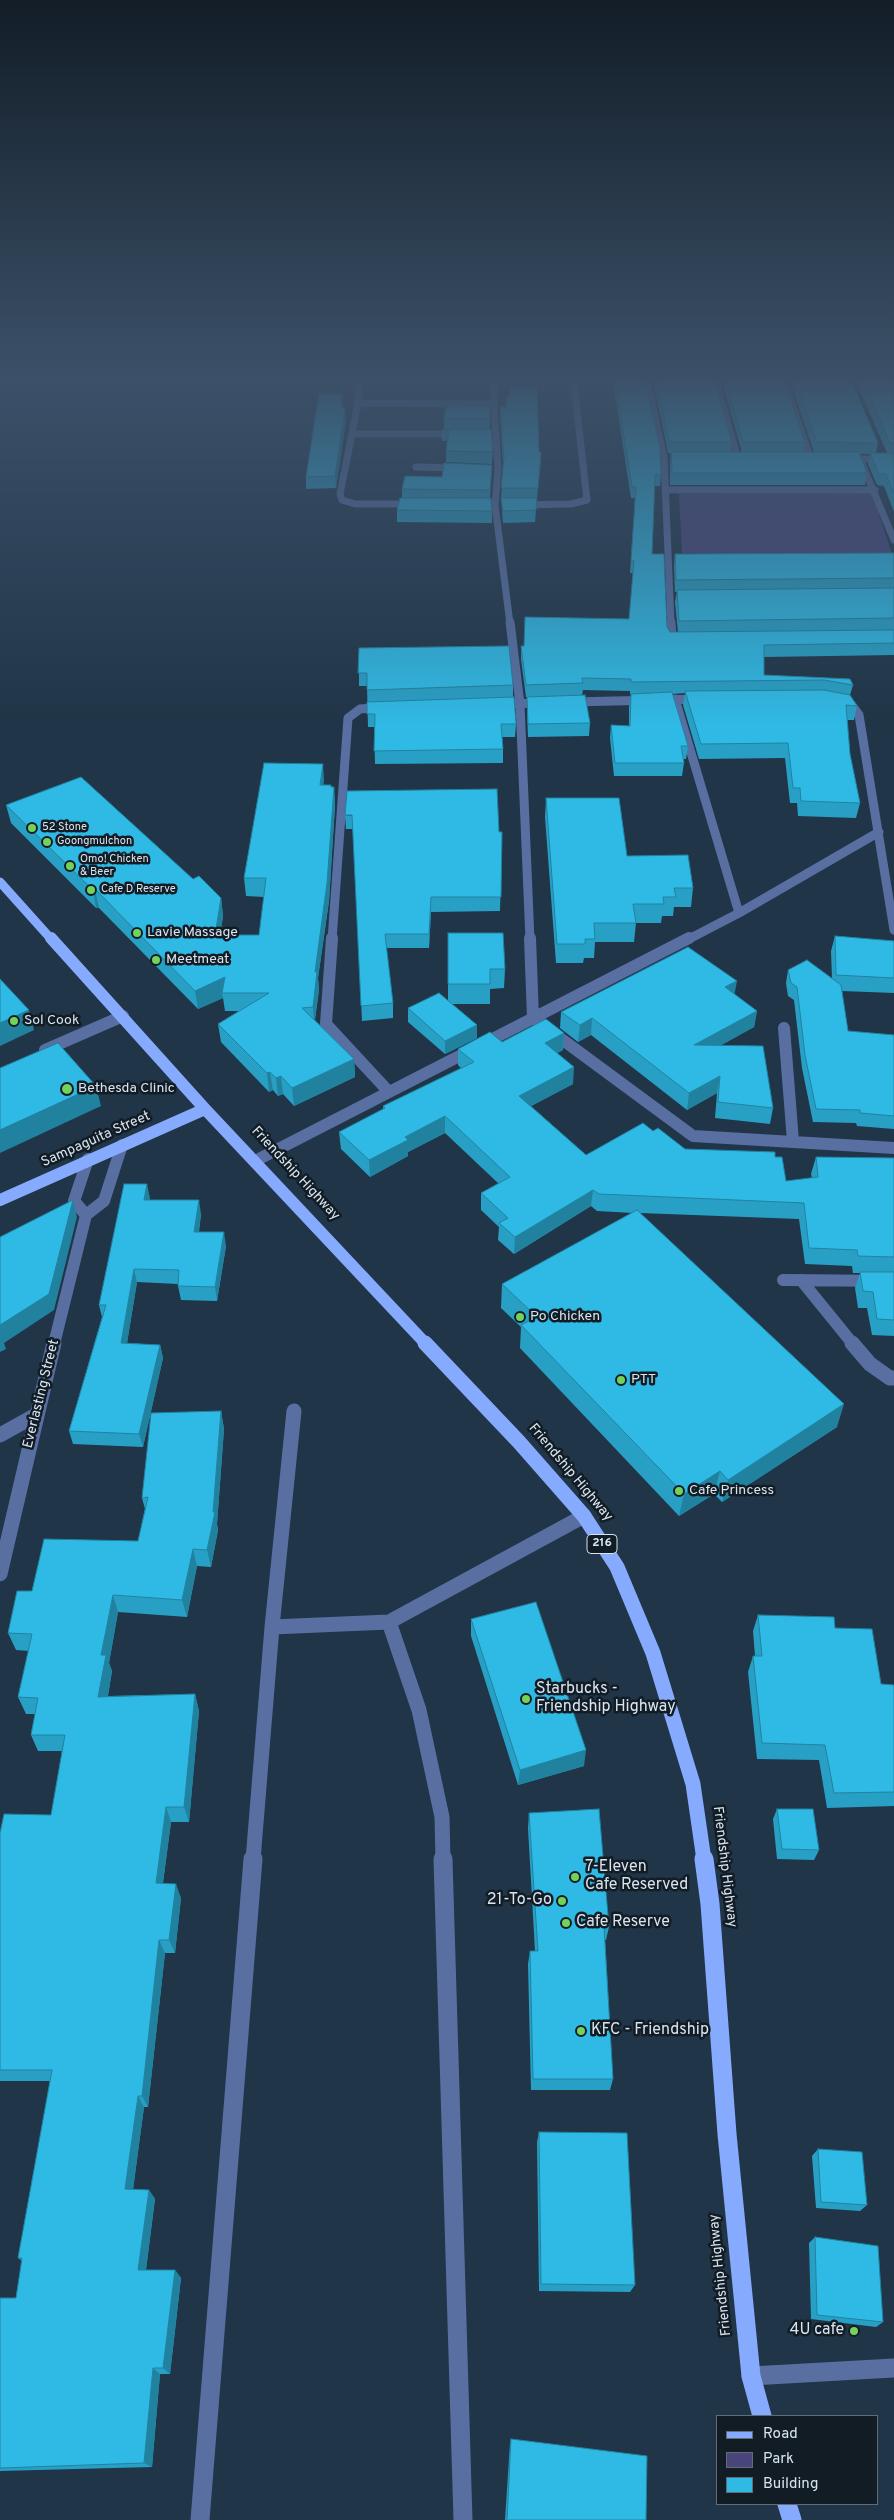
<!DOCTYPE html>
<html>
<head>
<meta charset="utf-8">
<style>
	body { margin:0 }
	#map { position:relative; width:894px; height:2520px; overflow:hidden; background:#203547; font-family:Overpass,sans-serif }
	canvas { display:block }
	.legend { position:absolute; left:716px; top:2415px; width:162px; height:90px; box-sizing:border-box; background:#121c24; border:1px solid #616c76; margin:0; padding:6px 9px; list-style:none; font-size:15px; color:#d8e5f1 }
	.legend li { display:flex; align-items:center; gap:10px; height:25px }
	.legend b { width:25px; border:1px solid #616c76 }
</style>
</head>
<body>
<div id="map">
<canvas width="894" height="2520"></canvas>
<ul class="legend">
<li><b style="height:6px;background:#86aafd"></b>Road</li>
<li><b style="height:14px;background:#49447a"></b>Park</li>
<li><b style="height:14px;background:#2fbae5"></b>Building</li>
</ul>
</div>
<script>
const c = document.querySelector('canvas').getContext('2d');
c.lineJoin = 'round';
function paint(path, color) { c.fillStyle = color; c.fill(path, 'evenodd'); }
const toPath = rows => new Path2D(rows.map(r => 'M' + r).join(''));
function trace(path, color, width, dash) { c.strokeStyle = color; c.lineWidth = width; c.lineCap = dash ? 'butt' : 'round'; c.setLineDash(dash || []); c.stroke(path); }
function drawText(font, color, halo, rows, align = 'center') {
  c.font = font + ' Overpass,sans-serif'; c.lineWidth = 5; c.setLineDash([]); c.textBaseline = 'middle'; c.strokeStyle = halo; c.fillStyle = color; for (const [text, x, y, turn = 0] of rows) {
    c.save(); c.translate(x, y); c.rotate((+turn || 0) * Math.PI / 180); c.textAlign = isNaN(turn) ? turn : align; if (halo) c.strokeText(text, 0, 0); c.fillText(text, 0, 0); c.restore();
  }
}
const green = toPath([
	[872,493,892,554,682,553,679,494]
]);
const minorFar4 = toPath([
	[360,375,358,403,340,494,342,500,355,504,414,504],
	[495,375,494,404,498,469,495,505,510,624],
	[646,375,664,458,671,624],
	[714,375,738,459],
	[782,375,811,459],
	[358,403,494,404],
	[353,434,458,434],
	[847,459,894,459],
	[860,459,894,540],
	[416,467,460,468],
	[667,490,875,490],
	[519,505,571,504,587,500,573,375]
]);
const minorFar3 = toPath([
	[510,622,520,704,530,940],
	[671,622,672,639,681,639],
	[675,699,739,913],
	[571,702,701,699],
	[843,702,851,704,859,715,894,930],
	[498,704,543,703],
	[332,940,348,718,360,709,383,707],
	[687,940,739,913,879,832]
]);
const minorFar2 = toPath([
	[332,938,326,1024,389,1092],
	[530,938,533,1018,693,1136,894,1148],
	[784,1028,793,1141],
	[45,1050,123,1016],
	[255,1161,689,938],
	[86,1215,74,1201,88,1159],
	[783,1280,894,1281],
	[801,1280,853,1344],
	[54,1344,86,1215,104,1201,122,1145]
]);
const minorFar1 = toPath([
	[852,1343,870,1364,890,1378,894,1378],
	[0,1435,36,1415],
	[0,1574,54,1343],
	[389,1622,419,1710,442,1817,443,1860],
	[272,1627,389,1622,584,1516],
	[253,1860,272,1627,294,1411]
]);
const minor = toPath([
	[443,1859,463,2520],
	[751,2376,894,2368],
	[200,2520,253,1859]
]);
const majorFar3 = toPath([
	[0,882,52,940]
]);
const majorFar2 = toPath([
	[51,938,205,1109,426,1344],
	[0,1200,205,1109]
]);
const majorFar1 = toPath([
	[425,1343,519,1442,584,1516,617,1567,653,1653,693,1784,704,1860]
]);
const major = toPath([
	[704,1859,710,1904,727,2134,751,2376,762,2416],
	[787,2504,792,2520]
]);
const wall = toPath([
	[612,375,644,375,661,475,660,486,655,486,652,554,667,627,670,632,678,632,675,602,677,592,675,592,674,566,675,554,894,553,894,630,794,631,894,630,894,655,764,657,764,675,850,679,853,685,850,695,857,706,854,720,847,720,850,754,860,803,856,818,798,816,797,803,790,803,785,758,699,759,683,705,685,693,672,694,688,746,686,759,683,759,684,763,682,776,614,776,610,738,611,725,629,726,629,707,631,694,630,694,630,691,583,690,582,695,590,723,589,736,528,737,527,710,527,697,526,697,521,659,521,646,524,646,629,619,633,573,630,573,635,498,631,498],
	[652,375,713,375,732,442,731,452,742,452,720,375,782,375,805,442,804,452,814,452,788,375,849,375,878,443,876,453,887,453,853,375,894,375,894,512,884,486,877,485,868,464,870,454,859,454,867,473,865,485,670,485,670,463,671,453,668,453],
	[510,387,539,452,541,452,535,522,503,523,501,499,503,464,500,418,500,407,506,407,506,397,509,397],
	[342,394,342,408,345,408,346,420,336,488,306,489,306,477],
	[444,418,490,418,490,429,493,452,492,464,446,462,446,451,447,441,442,441,442,430,444,429],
	[492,465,490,498,492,511,492,523,397,522,397,510,402,498,402,489,442,477],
	[359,648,513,685,513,697,516,724,515,737,502,737,503,749,503,763,375,764,374,727,368,727,367,686,359,686],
	[323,764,323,785,334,787,335,805,329,901,318,978,319,990,315,1020,354,1059,355,1077,294,1106,283,1094,278,1096,273,1090,269,1092,221,1042,218,1024,239,1011,225,1011,223,998,198,1009,99,908,96,908,11,823,6,805,193,879,221,898,223,916,220,935,259,935,264,897,246,896,244,878],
	[546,798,627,856,693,888,691,907,674,907,673,916,662,916,661,923,636,923,634,942,595,942,594,958,584,958,583,963,556,963,545,817],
	[345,815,502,832,500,911,431,912,429,948,386,948,393,1003,393,1018,362,1021,353,829,346,829],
	[448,933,505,969,504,988,490,989,490,1004,452,1004,477,1025,477,1038,445,1054,408,1022,408,1008,448,1000],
	[835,936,894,941,894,993,842,991,848,1031,894,1035,894,1129,857,1126,856,1123,813,1122,802,1068,794,1000,788,996,786,983,788,970,832,979,831,951],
	[734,994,757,1011,754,1027,721,1045,773,1108,770,1124,715,1118,717,1093,687,1110,591,1035,578,1042,560,1028,561,1012],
	[564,1033,563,1050,557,1053,573,1084,531,1106,586,1155,653,1131,685,1149,775,1157,786,1181,812,1178,811,1174,816,1157,894,1158,894,1336,872,1335,867,1308,858,1308,855,1288,860,1273,853,1273,852,1266,805,1264,799,1219,640,1213,837,1427,722,1502,714,1494,679,1516,520,1348,521,1327,501,1308,502,1284,633,1213,597,1211,591,1206,514,1254,498,1240,499,1227,481,1210,481,1193,499,1184,445,1133,408,1152,408,1156,370,1177,341,1149,339,1132,383,1109,383,1106,461,1068,458,1065,458,1049],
	[150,1198,149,1200,201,1214,199,1232,226,1246,217,1301,181,1300,178,1286,178,1284,137,1282,127,1343,160,1345,163,1358,143,1447,73,1444,69,1431,102,1317,99,1305],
	[221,1411,224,1429,217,1524,218,1530,211,1567,197,1566,187,1617,118,1612,109,1663,112,1671,108,1696,195,1694,199,1711,189,1822,171,1822,163,1883,181,1898,175,1953,165,1953,148,2107,144,2107,133,2189,149,2190,155,2199,146,2270,175,2270,181,2278,170,2374,160,2374,152,2467,0,2471,0,2298,16,2298,22,2261,18,2258,50,2081,0,2081,0,1833,51,1815,62,1751,38,1751,31,1735,35,1714,26,1714,18,1697,29,1651,16,1650,8,1633,32,1591,138,1541,145,1509,142,1498],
	[758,1615,835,1628,881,1684,894,1685,894,1806,827,1808,819,1760,757,1759,748,1672,753,1656,755,1656,753,1631],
	[471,1619,584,1766,518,1785,471,1636],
	[777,1809,819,1850,814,1860,777,1859,773,1819],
	[529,1813,609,1927,606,1940,605,1940,613,2079,610,2090,531,2090,528,1964,530,1951,535,1951,528,1828],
	[539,2132,635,2285,630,2292,539,2291,537,2142],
	[818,2149,867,2205,860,2211,816,2208,812,2156],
	[815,2237,883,2322,876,2327,811,2319,809,2243],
	[511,2439,646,2520,505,2520,510,2443]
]);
const shadedWall = toPath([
	[342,394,343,406,341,419,341,407],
	[345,408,346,420,336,488,335,476],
	[541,452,541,463,537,500],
	[323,764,324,781,321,803,320,785],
	[334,787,335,805,329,901,318,978,319,990,314,1025,313,1007,315,972],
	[95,889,99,908,96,908,93,890],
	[431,897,431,912,429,948,429,934],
	[221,898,223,916,218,953,215,935],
	[225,977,222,993,223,998,198,1009,195,991],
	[737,981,734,997,725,987],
	[29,1010,34,1030,0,1046,0,1023],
	[757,1011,754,1027,691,1062,694,1045],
	[592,1018,591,1035,578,1042,580,1025],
	[477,1025,477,1038,445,1054,445,1041],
	[564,1033,563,1050,544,1060,545,1043],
	[354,1059,355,1077,294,1106,292,1088],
	[574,1067,573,1084,518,1113,519,1096],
	[270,1072,273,1090,269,1092,267,1073],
	[281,1076,283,1094,278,1096,276,1078],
	[720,1076,717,1093,687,1110,689,1093],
	[96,1086,101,1106,0,1153,0,1130],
	[445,1116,445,1133,408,1152,408,1156,370,1177,369,1160,405,1137],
	[147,1184,150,1198,147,1214,144,1200],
	[593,1190,591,1206,514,1254,515,1237],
	[73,1200,77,1217,54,1310,4,1343,6,1349,0,1352,0,1325],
	[199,1200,201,1214,197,1245,194,1232],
	[224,1232,226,1246,217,1301,215,1287],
	[134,1269,137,1282,125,1356,121,1343],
	[160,1345,163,1358,143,1447,139,1434],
	[844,1404,837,1427,722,1502,728,1480],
	[221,1411,224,1429,217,1524,218,1530,211,1567,207,1550,213,1512],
	[720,1471,714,1494,679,1516,684,1494],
	[193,1549,197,1566,187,1617,182,1600],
	[113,1595,118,1612,109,1663,112,1671,105,1713,98,1697,101,1655],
	[195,1694,199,1711,189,1822,184,1807],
	[586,1750,584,1766,518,1785,520,1770],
	[166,1807,171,1822,161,1897,156,1883],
	[176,1884,181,1898,175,1953,169,1940],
	[159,1940,165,1953,148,2107,142,2096],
	[138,2096,144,2107,132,2198,125,2189],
	[149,2190,155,2199,145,2277,138,2270],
	[175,2270,181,2278,170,2374,163,2368],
	[153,2368,160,2374,152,2467,144,2463]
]);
const building = toPath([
	[614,375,644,375,660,448,661,475,655,475,652,554,664,554,667,627,670,632,894,630,894,643,764,645,764,675,850,679,853,685,824,680,631,682,631,679,582,678,583,683,526,685,521,646,524,646,525,617,629,619,634,561,631,561,636,487,632,487,614,375],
	[655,375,713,375,732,442,669,442,655,375],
	[724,375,782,375,805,442,743,442,724,375],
	[793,375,849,375,878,443,817,442,793,375],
	[860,375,894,375,894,443,890,443,860,375],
	[510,387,537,387,539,452,541,452,538,488,501,488,504,457,500,407,507,407,506,397,510,397,510,387],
	[319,394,342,394,341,407,345,408,335,476,306,477,319,394],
	[446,407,490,407,490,418,444,418,446,407],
	[491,429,493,452,446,451,449,430,442,430,491,429],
	[671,452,859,452,867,473,672,473,671,452],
	[870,453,894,453,894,494,886,474,879,474,870,453],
	[444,463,492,465,490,490,402,489,405,476,442,477,444,463],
	[400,498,491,498,492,511,397,510,400,498],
	[501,498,537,498,536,510,503,511,501,498],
	[894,553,894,578,676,580,675,554,894,553],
	[894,588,894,618,679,621,677,590,894,588],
	[509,646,513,685,367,690,367,673,358,673,359,648,509,646],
	[824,690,850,695,857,706,846,705,850,754,860,803,801,801,800,788,793,788,788,743,701,744,685,691,824,690],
	[672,692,688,746,681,746,684,763,615,763,611,725,630,726,631,694,672,692],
	[585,695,590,723,528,724,527,697,585,695],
	[514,697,516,724,501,724,503,749,374,751,375,714,367,714,367,702,514,697],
	[264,763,323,764,320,785,331,785,331,787,334,787,327,883,315,972,317,972,313,1007,302,1008,354,1059,292,1088,281,1076,276,1078,270,1072,267,1073,218,1024,269,993,222,993,225,977,195,991,95,889,93,890,6,805,81,777,193,879,199,876,221,898,215,935,259,935,266,878,244,878,264,763],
	[497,789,499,832,502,832,501,897,431,897,429,934,385,934,393,1003,361,1006,352,815,345,815,347,791,497,789],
	[546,798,619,798,627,856,688,855,693,888,674,888,676,897,663,897,664,904,633,904,636,923,594,923,595,939,585,939,585,944,557,944,546,798],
	[448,933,503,933,505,969,490,969,490,984,448,984,448,933],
	[835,936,894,941,894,978,836,975,835,936],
	[688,947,737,981,725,987,757,1011,694,1045,763,1046,773,1108,718,1102,720,1076,689,1093,592,1018,580,1025,561,1012,688,947],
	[807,960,841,985,848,1031,894,1035,894,1116,860,1113,860,1110,816,1109,805,1055,797,987,791,983,788,970,807,960],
	[0,979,29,1010,0,1023,0,979],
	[439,993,477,1025,445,1041,408,1008,439,993],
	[546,1019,564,1033,545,1043,574,1067,519,1096,586,1155,643,1123,653,1131,658,1128,685,1149,775,1152,775,1157,782,1157,786,1181,818,1177,816,1157,894,1158,894,1257,858,1256,857,1250,809,1248,804,1203,599,1194,593,1190,515,1237,499,1223,508,1218,481,1193,510,1177,445,1116,405,1137,408,1140,369,1160,339,1132,385,1108,383,1106,474,1062,458,1049,490,1032,502,1042,546,1019],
	[58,1043,96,1086,0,1130,0,1068,58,1043],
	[124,1184,147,1184,144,1200,199,1200,194,1232,224,1232,215,1287,178,1286,179,1270,134,1269,121,1343,160,1345,139,1434,69,1431,106,1305,99,1305,124,1184],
	[73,1200,49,1294,0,1325,0,1237,73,1200],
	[637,1210,844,1404,728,1480,720,1471,684,1494,521,1325,537,1317,502,1284,637,1210],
	[860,1272,894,1272,894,1320,877,1319,873,1292,863,1291,860,1272],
	[221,1411,213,1512,215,1512,207,1550,193,1549,182,1600,113,1595,101,1655,106,1655,98,1697,195,1694,184,1807,166,1807,156,1883,176,1884,169,1940,159,1940,142,2096,138,2096,125,2189,149,2190,138,2270,175,2270,163,2368,153,2368,144,2463,0,2468,0,2298,16,2298,22,2258,18,2258,52,2070,0,2070,0,1833,4,1814,51,1815,65,1735,31,1735,38,1698,18,1697,32,1634,8,1633,17,1591,32,1591,44,1539,138,1541,148,1497,142,1498,151,1413,221,1411],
	[536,1602,586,1750,520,1770,471,1619,536,1602],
	[758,1615,834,1617,835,1628,872,1629,881,1684,894,1685,894,1792,834,1793,825,1745,762,1743,753,1656,762,1656,758,1615],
	[599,1809,609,1927,604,1927,613,2079,533,2079,530,1951,538,1951,529,1813,599,1809],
	[777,1809,813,1809,819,1850,782,1849,777,1809],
	[539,2132,627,2133,635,2285,541,2284,539,2132],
	[818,2149,862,2152,867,2205,821,2202,818,2149],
	[815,2237,878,2246,883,2322,817,2315,815,2237],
	[511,2439,647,2456,646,2520,507,2520,511,2439]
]);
const markers = [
	[32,828,5,"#73d25c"],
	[47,842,5,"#73d25c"],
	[70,866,5,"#73d25c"],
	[91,890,5,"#73d25c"],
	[137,933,5,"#73d25c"],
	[156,960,5,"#73d25c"],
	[14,1021,5,"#73d25c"],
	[67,1089,6,"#73d25c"],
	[520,1317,5,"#73d25c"],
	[621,1380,5,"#73d25c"],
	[679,1491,5,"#73d25c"],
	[526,1699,5,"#73d25c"],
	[575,1877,5,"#73d25c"],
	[562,1901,5,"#73d25c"],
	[566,1923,5,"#73d25c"],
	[581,2031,5,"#73d25c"],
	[854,2331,5,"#73d25c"]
];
const farPoinames = [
	["52 Stone",42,828],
	["Goongmulchon",57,842],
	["Omo! Chicken",80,860],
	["& Beer",80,873],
	["Cafe D Reserve",101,890]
];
const shields = [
	[602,1544,30]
];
const shieldNames = [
	["216",602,1544]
];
const poiNames = [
	["Lavie Massage",147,933],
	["Meetmeat",166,960],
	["Sol Cook",24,1021],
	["Bethesda Clinic",78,1089],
	["Po Chicken",530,1317],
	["PTT",631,1380],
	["Cafe Princess",689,1491]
];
const streetNames = [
	["Sampaguita Street",96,1140,-24],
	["Friendship Highway",295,1174,47],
	["Everlasting Street",42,1394,-76],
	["Friendship Highway",570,1473,50],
	["Friendship Highway",724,1867,83],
	["Friendship Highway",721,2275,-96]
];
const nearPoinames = [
	["Starbucks -",536,1690],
	["Friendship Highway",536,1708],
	["7-Eleven",585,1868],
	["Cafe Reserved",585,1886],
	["21-To-Go",552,1901,"right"],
	["Cafe Reserve",576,1923],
	["KFC - Friendship",591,2031],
	["4U cafe",844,2331,"right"]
];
paint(green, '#49447a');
trace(minorFar4, '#596fa2', 7);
trace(minorFar3, '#596fa2', 9);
trace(minorFar2, '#596fa2', 12);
trace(minorFar1, '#596fa2', 15);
trace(minor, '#596fa2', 19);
trace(majorFar3, '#86aafd', 9);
trace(majorFar2, '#86aafd', 12);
trace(majorFar1, '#86aafd', 15);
trace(major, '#86aafd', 19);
paint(wall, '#28a0c5');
paint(shadedWall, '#2182a0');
paint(building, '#2fbae5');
trace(building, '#2182a0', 1);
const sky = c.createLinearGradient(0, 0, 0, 728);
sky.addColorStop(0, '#121d27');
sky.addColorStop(0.52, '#3c5169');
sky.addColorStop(1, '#3c516900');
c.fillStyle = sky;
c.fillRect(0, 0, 894, 728);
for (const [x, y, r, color] of markers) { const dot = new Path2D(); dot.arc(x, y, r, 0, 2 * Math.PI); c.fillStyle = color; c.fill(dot); trace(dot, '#121c24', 2); }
drawText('11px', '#d8e5f1', '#121c24', farPoinames, 'left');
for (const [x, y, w] of shields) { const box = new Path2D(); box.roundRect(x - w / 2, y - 9.5, w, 19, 4); c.fillStyle = '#121c24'; c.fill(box); trace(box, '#d8e5f1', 1); }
drawText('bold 12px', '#d8e5f1', null, shieldNames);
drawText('14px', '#d8e5f1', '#121c24', poiNames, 'left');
drawText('14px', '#d8e5f1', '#121c24', streetNames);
drawText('16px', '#d8e5f1', '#121c24', nearPoinames, 'left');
</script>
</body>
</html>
